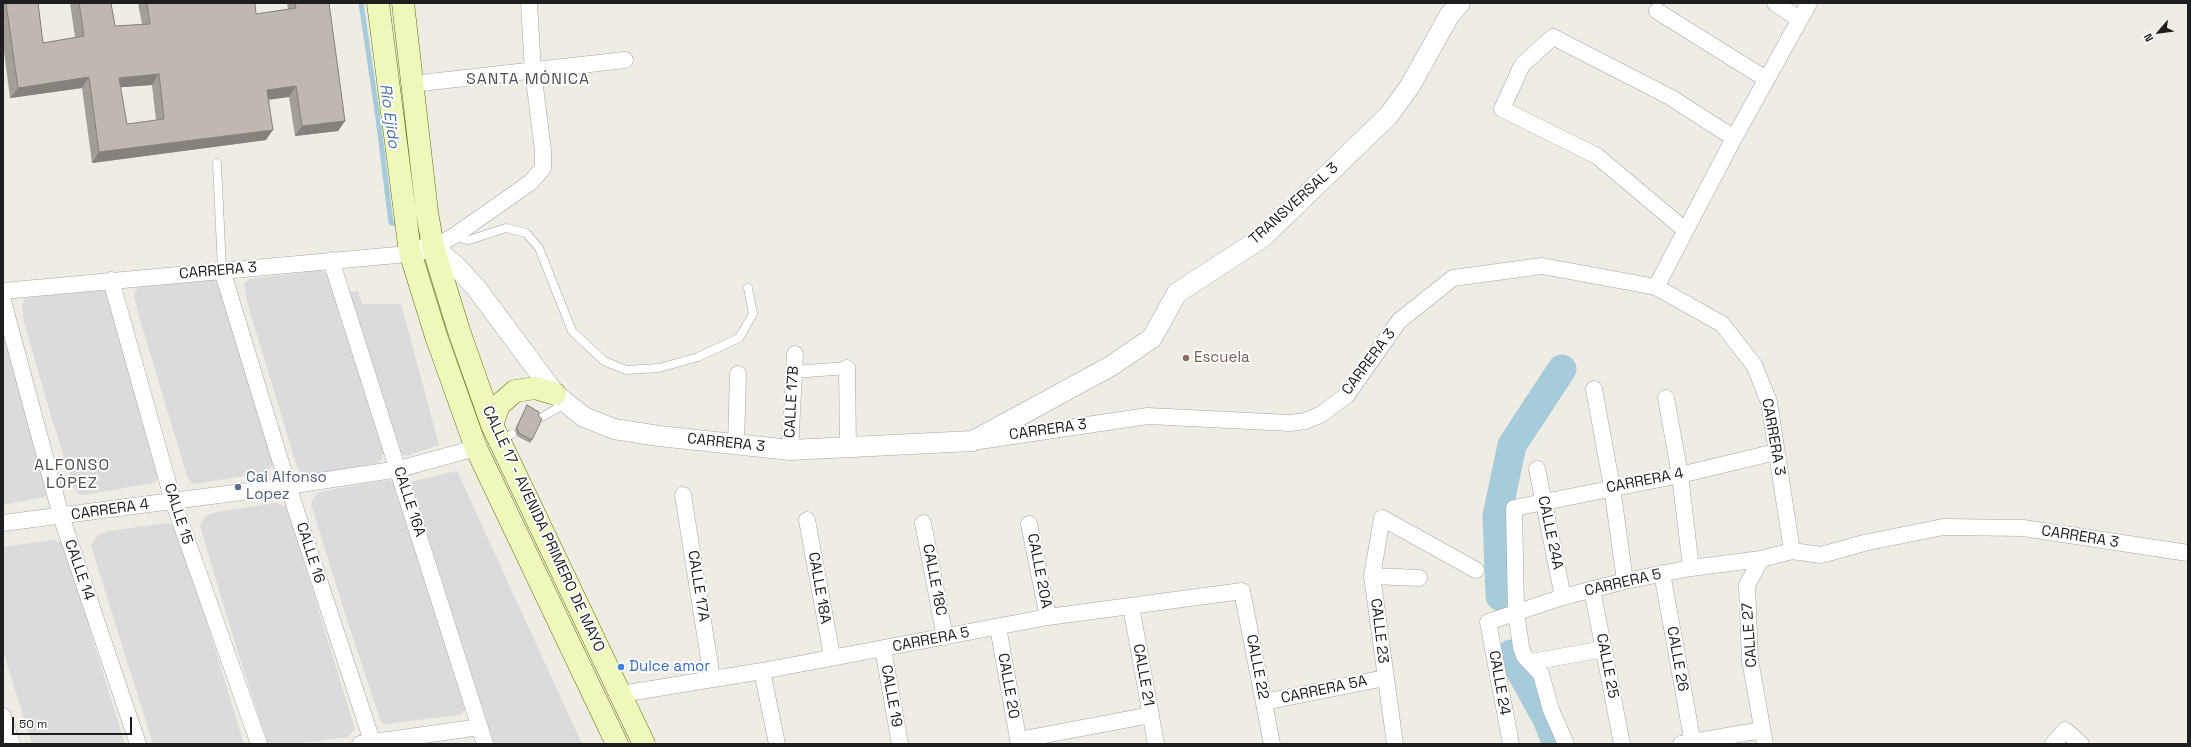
<!DOCTYPE html>
<html>
<head>
<meta charset="utf-8">
<style>
	body { margin:0 }
	#map { position:relative; width:2191px; height:747px; overflow:hidden; background:#efece4; font-family:"Space Grotesk",sans-serif }
	canvas { display:block }
	.frame { position:absolute; inset:0; border:4px solid #1e1e1e; pointer-events:none }
	.north { position:absolute; left:2139px; top:12px; width:40px; height:40px; -webkit-text-stroke:3px #fff; paint-order:stroke; rotate:242deg; font-size:11px; font-weight:700; line-height:16px; text-align:center; color:#1e1e1e }
	.north::after { content:''; display:block; margin:auto; width:14px; height:18px; background:#1e1e1e; clip-path:polygon(50% 0,100% 100%,50% 72%,0 100%) }
	.scale { position:absolute; left:12px; top:717px; width:120px; height:18px; box-sizing:border-box; border:2px solid #1e1e1e; border-top:0; padding-left:5px; font-size:12px; line-height:14px; white-space:nowrap; color:#1e1e1e; -webkit-text-stroke:3px #fff; paint-order:stroke }
</style>
</head>
<body>
<div id="map">
<canvas width="2191" height="747"></canvas>
<div class="frame"></div>
<div class="north">N</div>
<div class="scale">50 m</div>
</div>
<script>
const c = document.querySelector('canvas').getContext('2d');
c.lineJoin = 'round';
function paint(path, color) { c.fillStyle = color; c.fill(path, 'evenodd'); }
const toPath = rows => new Path2D(rows.map(r => 'M' + r).join(''));
function trace(path, color, width, dash) { c.strokeStyle = color; c.lineWidth = width; c.lineCap = dash ? 'butt' : 'round'; c.setLineDash(dash || []); c.stroke(path); }
function drawText(font, color, halo, rows, align = 'center') {
  c.font = font + ' "Space Grotesk",sans-serif'; c.lineWidth = 4; c.setLineDash([]); c.textBaseline = 'middle'; c.strokeStyle = halo; c.fillStyle = color; for (const [text, x, y, turn = 0] of rows) {
    c.save(); c.translate(x, y); c.rotate((+turn || 0) * Math.PI / 180); c.textAlign = isNaN(turn) ? turn : align; if (halo) c.strokeText(text, 0, 0); c.fillText(text, 0, 0); c.restore();
  }
}
const residential = toPath([
	[321,270,330,275,384,452,382,459,377,463,307,476,302,474,297,467,247,302,244,284,249,279],
	[211,279,217,281,274,461,272,467,267,472,196,484,192,483,187,476,137,310,134,293,138,287],
	[98,290,108,293,159,478,154,483,83,495,78,494,74,487,51,416,24,322,22,304,26,298],
	[358,291,362,304,401,304,439,445,406,456,401,454,396,447,348,292],
	[3,327,48,492,44,497,3,505],
	[457,471,582,744,494,744,410,482],
	[388,480,394,482,466,707,464,712,459,715,385,724,381,722,347,620,311,504,317,493,328,490],
	[276,503,287,507,355,729,348,737,294,744,268,744,235,643,200,526,205,516,216,512],
	[167,523,178,527,244,744,153,744,91,546,97,536,108,531],
	[53,540,63,543,125,744,32,744,3,651,3,547]
]);
const stream = toPath([
	[361,3,378,118,391,223,400,224]
]);
const river = toPath([
	[1500,596,1497,516,1512,445,1562,369],
	[1511,654,1547,719,1557,744]
]);
const service = toPath([
	[217,163,222,270],
	[455,237,469,240,506,228,526,233,539,248,572,331,604,361,626,370,659,368,698,357,739,338,753,314,748,288],
	[542,417,566,403],
	[501,441,512,434]
]);
const pedestrian = toPath([
	[794,372,847,368]
]);
const minor = toPath([
	[1775,3,1799,19],
	[1657,11,1766,79],
	[412,84,625,60],
	[1685,230,1597,156,1502,109,1522,65,1553,37,1670,97,1734,138],
	[433,247,454,236,531,182,543,168,543,151,533,71,529,3],
	[331,260,485,744],
	[222,270,288,486,373,744],
	[111,280,173,501,259,744],
	[1656,287,1734,138,1809,3],
	[3,291,397,255,410,252],
	[3,301,61,516,138,744],
	[847,368,848,448],
	[1594,389,1612,487,1625,581],
	[1666,398,1680,475,1691,568],
	[979,441,1148,416,1290,423,1305,421,1320,415,1347,395,1399,321,1453,278,1542,266,1656,287,1722,324,1754,365,1769,402,1792,551],
	[736,443,738,374],
	[790,450,795,354],
	[1537,469,1563,597],
	[683,495,712,678],
	[807,520,832,656],
	[3,523,288,486,399,469,476,448],
	[923,523,945,637],
	[1029,524,1048,617],
	[1662,573,1693,744],
	[1372,576,1419,578],
	[1592,589,1622,744],
	[1131,606,1156,744],
	[998,627,1019,744],
	[883,649,900,744],
	[1531,662,1604,649],
	[762,671,777,744],
	[621,694,762,671,1048,617,1242,591,1272,744],
	[1264,702,1385,678],
	[3,716,12,744],
	[1018,740,1151,715],
	[360,744,480,727],
	[1395,744,1372,576,1382,518,1476,570],
	[1511,744,1488,622,1563,597,1625,581,1691,568,1761,559],
	[1566,744,1551,710,1541,674,1524,656,1521,647,1516,612,1514,508,1680,475,1776,452],
	[1681,744,1762,730],
	[1765,744,1750,660,1747,585,1761,559,1792,551,1821,555,1864,543,1943,527,2023,528,2188,553],
	[2053,744,2065,730,2081,744]
]);
const tertiary = toPath([
	[410,252,433,247,456,266,477,289,555,394,584,417,614,429,659,436,790,450,973,441,1111,366,1152,338,1177,293,1263,237,1389,115,1410,86,1449,16,1460,3]
]);
const secondary = toPath([
	[378,3,410,252,436,336,476,448,617,744],
	[403,3,427,212,433,247,459,331,492,425,644,744],
	[492,425,499,405,515,391,535,388,555,394]
]);
const wall = toPath([
	[3,3,38,3,43,43,75,37,70,3,111,3,115,26,142,24,138,3,255,3,256,14,288,9,287,3,329,3,345,121,338,131,295,136,289,97,269,99,266,140,92,163,82,88,10,98,3,44],
	[152,85,156,120,127,124,120,87],
	[527,405,532,440,530,443,517,436,515,429]
]);
const shadedWall = toPath([
	[159,74,152,85,111,88,119,78],
	[89,77,82,88,10,98,18,88],
	[296,86,289,97,260,101,267,90],
	[345,121,338,131,295,136,302,126],
	[273,130,266,140,92,163,99,152]
]);
const building = toPath([
	[6,3,38,3,43,43,84,36,79,3,111,3,115,26,150,24,147,3,255,3,256,14,296,8,295,3,329,3,345,121,302,126,296,86,267,90,273,130,99,152,89,77,18,88,6,3],
	[159,74,164,119,127,124,119,78,159,74],
	[527,405,539,412,539,417,542,419,532,440,519,433,517,427,527,405]
]);
const markers = [
	[1186,358,4,"#8d6e63"],
	[238,487,4,"#5c6f8a"],
	[621,667,4,"#3f7fe0"]
];
const streetNames = [
	["TRANSVERSAL 3",1294,204,-42],
	["CARRERA 3",218,271,-5],
	["CARRERA 3",1369,362,-53],
	["CALLE 17B",792,402,-87],
	["CARRERA 3",1048,430,-8],
	["CARRERA 3",1773,437,80],
	["CARRERA 3",726,443,6],
	["CARRERA 4",1645,481,-11],
	["CALLE 16A",409,502,72],
	["CARRERA 4",110,510,-8],
	["CALLE 15",178,514,72],
	["CALLE 17 - AVENIDA PRIMERO DE MAYO",543,529,65],
	["CALLE 24A",1550,533,78],
	["CARRERA 3",2080,537,9],
	["CALLE 16",310,553,72],
	["CALLE 14",79,570,71],
	["CALLE 20A",1039,571,79],
	["CALLE 18C",934,580,79],
	["CARRERA 5",1623,583,-13],
	["CALLE 17A",698,586,81],
	["CALLE 18A",819,588,80],
	["CALLE 23",1379,631,83],
	["CALLE 27",1750,635,-94],
	["CARRERA 5",931,640,-11],
	["CALLE 26",1677,659,80],
	["CALLE 25",1607,666,79],
	["CALLE 22",1257,667,79],
	["CALLE 21",1143,675,80],
	["CALLE 24",1499,683,80],
	["CALLE 20",1008,686,80],
	["CARRERA 5A",1324,690,-12],
	["CALLE 19",891,696,80]
];
const educationNames = [
	["Escuela",1194,358]
];
const serviceNames = [
	["Cai Alfonso",246,478],
	["Lopez",246,495]
];
const shopNames = [
	["Dulce amor",629,667]
];
const neighbourhoodNames = [
	["SANTA MÓNICA",528,80],
	["ALFONSO",72,466],
	["LÓPEZ",72,484]
];
const waterNames = [
	["Río Ejido",389,116,82]
];
paint(residential, '#dcdbdb');
trace(stream, '#a6cbdb', 5);
trace(river, '#a6cbdb', 29);
trace(service, '#a5a5a5', 9);
trace(pedestrian, '#a5a5a5', 13);
trace(minor, '#a5a5a5', 17);
trace(tertiary, '#a5a5a5', 21);
trace(secondary, '#5e7109', 23);
trace(service, '#fff', 8);
trace(pedestrian, '#fff', 12);
trace(minor, '#fff', 16);
trace(tertiary, '#fff', 20);
trace(secondary, '#eff7ba', 22);
paint(wall, '#a49e98');
paint(shadedWall, '#86817c');
paint(building, '#bfb8b1');
trace(building, '#86817c', 1);
for (const [x, y, r, color] of markers) { const dot = new Path2D(); dot.arc(x, y, r, 0, 2 * Math.PI); c.fillStyle = color; c.fill(dot); trace(dot, '#fff', 1.5); }
drawText('15px', '#1e1e1e', '#fff', streetNames);
drawText('15px', '#785e54', '#fff', educationNames, 'left');
drawText('15px', '#4e5e75', '#fff', serviceNames, 'left');
drawText('15px', '#366cbe', '#fff', shopNames, 'left');
c.letterSpacing = '1px';
drawText('16px', '#515151', '#fff', neighbourhoodNames);
c.letterSpacing = '0px';
drawText('italic 16px', '#4e75aa', '#fff', waterNames);
</script>
</body>
</html>
